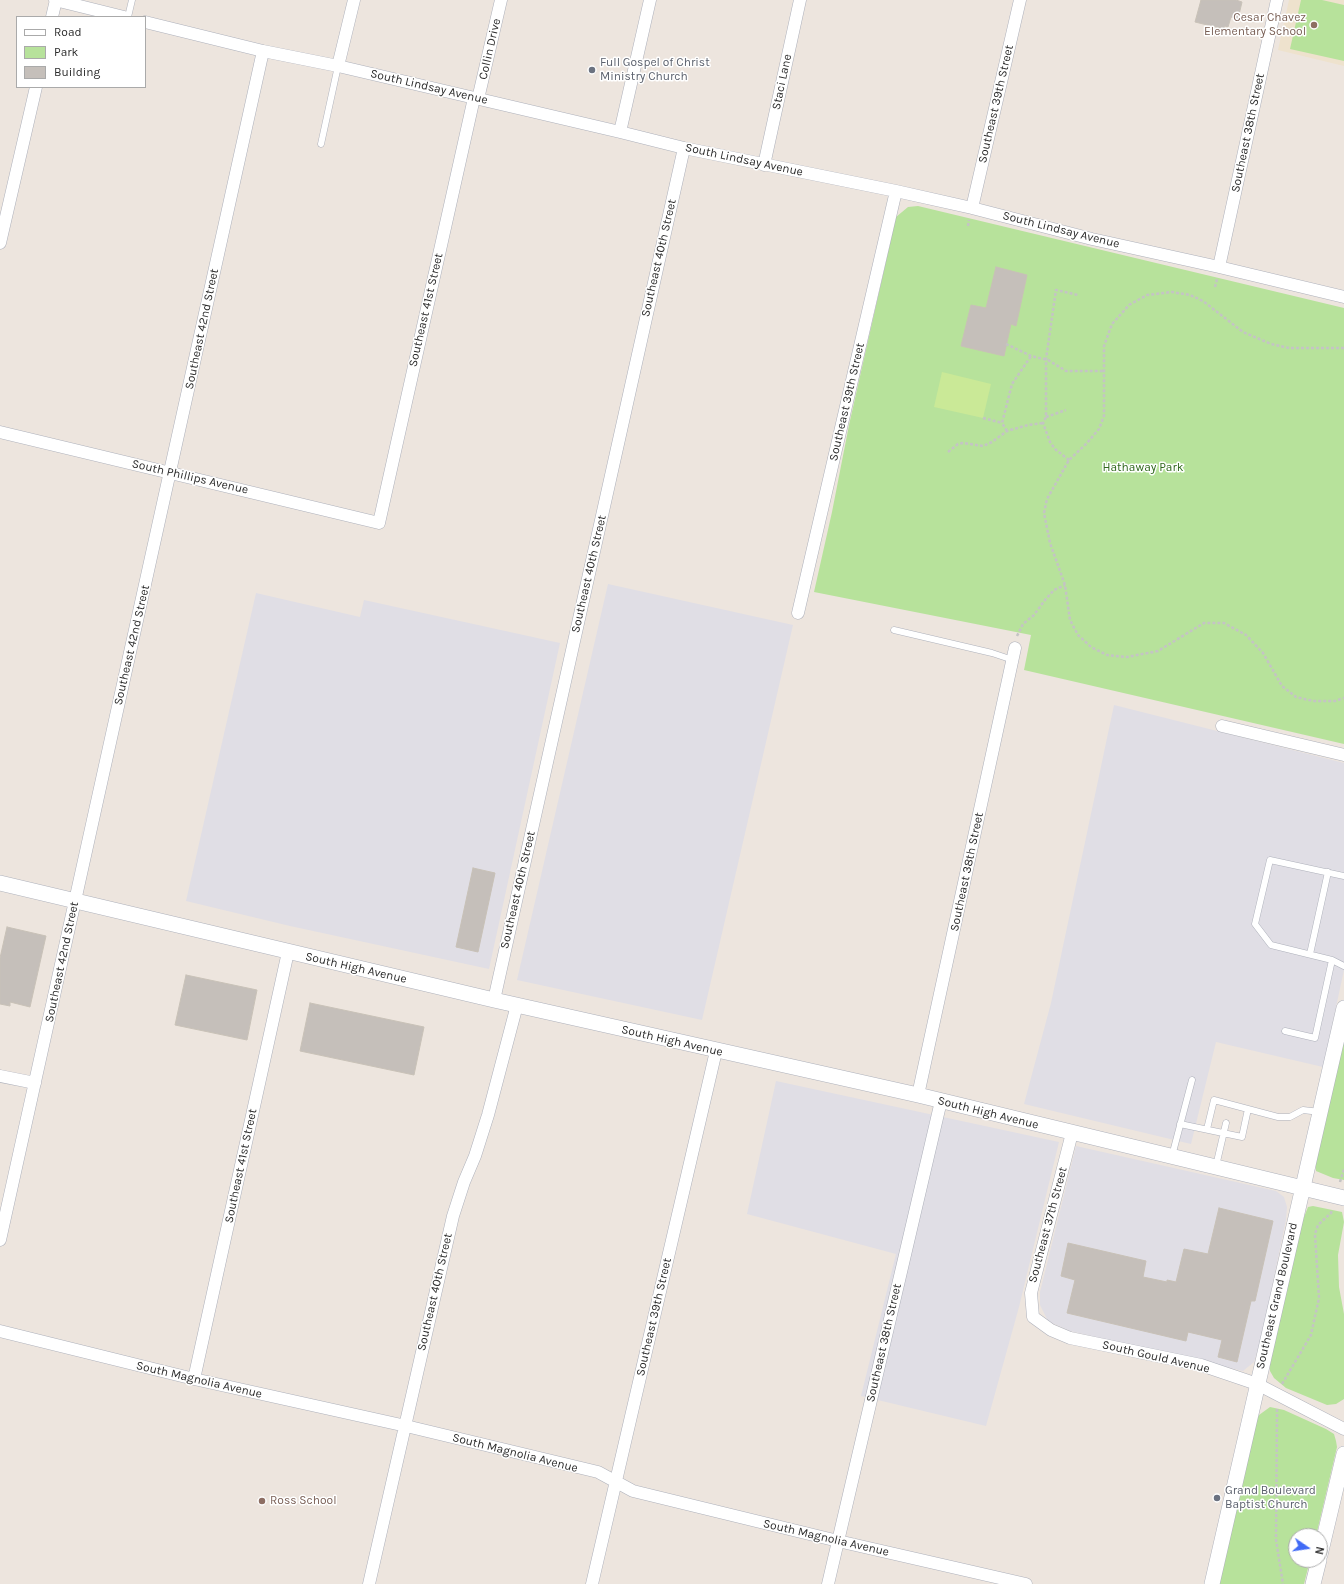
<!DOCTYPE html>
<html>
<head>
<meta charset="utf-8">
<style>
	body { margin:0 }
	#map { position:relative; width:1344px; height:1584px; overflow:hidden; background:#ede5de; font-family:Karla,sans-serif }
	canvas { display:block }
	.legend { position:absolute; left:16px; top:16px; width:130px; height:72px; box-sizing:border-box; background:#fff; border:1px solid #aaa; margin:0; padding:5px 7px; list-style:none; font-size:12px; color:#2b2b2b }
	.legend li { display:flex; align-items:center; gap:8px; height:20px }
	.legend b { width:20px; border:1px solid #aaa }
	.north { position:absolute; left:1288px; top:1528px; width:40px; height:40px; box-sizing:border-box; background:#fff; border:1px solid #aaa; border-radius:50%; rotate:103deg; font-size:11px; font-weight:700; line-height:16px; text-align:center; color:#2b2b2b }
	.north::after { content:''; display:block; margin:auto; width:14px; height:18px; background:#416bf6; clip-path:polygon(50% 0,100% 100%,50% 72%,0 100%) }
</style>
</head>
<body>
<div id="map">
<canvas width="1344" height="1584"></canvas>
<ul class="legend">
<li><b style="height:5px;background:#fff"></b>Road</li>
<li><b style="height:11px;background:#b7e29b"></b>Park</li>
<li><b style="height:11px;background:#c5bfba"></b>Building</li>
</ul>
<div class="north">N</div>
</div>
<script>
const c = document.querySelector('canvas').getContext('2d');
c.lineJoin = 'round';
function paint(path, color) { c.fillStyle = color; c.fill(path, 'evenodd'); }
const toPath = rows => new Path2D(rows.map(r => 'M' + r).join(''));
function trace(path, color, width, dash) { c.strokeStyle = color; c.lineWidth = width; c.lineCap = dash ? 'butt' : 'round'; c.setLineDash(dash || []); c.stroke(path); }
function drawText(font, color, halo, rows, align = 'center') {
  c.font = font + ' Karla,sans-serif'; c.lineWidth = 3; c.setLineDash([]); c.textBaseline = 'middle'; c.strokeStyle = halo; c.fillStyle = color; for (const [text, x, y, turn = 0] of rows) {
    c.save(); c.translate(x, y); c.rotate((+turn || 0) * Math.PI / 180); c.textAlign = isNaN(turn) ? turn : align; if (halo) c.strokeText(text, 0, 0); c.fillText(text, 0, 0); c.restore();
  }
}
const industrial = toPath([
	[608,584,793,625,702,1020,517,980],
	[256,593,360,617,364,600,560,643,489,969,290,926,186,901],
	[1114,705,1344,763,1344,970,1323,1067,1216,1042,1191,1144,1024,1104,1051,1003],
	[776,1081,1059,1142,1019,1307,986,1426,861,1396,896,1254,747,1214],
	[1076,1146,1276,1191,1284,1197,1287,1207,1286,1220,1261,1339,1254,1362,1243,1371,1070,1331,1048,1321,1040,1305,1040,1292]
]);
const education = toPath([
	[1289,0,1344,0,1344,66,1278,50]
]);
const green = toPath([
	[1301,0,1322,0,1344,5,1344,61,1290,49],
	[918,206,1344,308,1344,744,1024,670,1031,635,814,592,832,512,849,425,896,217,908,207],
	[1344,1033,1344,1180,1333,1178,1316,1171,1315,1163],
	[1313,1206,1342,1212,1344,1222,1338,1255,1339,1287,1344,1314,1344,1399,1336,1404,1327,1405,1286,1388,1274,1378,1270,1371,1270,1364,1302,1222,1308,1207],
	[1270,1407,1284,1410,1326,1429,1334,1434,1336,1441,1337,1447,1316,1536,1296,1536,1296,1560,1310,1560,1304,1584,1218,1584,1256,1421,1259,1415]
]);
const pitch = toPath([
	[942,372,991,384,983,418,934,407]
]);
const building = toPath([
	[1201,0,1236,0,1242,2,1238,19,1231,17,1228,27,1225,26,1224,29,1195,22,1201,0],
	[996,267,1027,275,1016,326,1011,324,1004,356,961,346,971,305,986,308,996,267],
	[473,868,495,873,478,952,456,947,473,868],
	[7,927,46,936,30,1007,10,1002,10,1006,0,1004,0,958,7,927],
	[186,975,257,990,247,1040,175,1025,186,975],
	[310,1003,424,1027,414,1075,300,1051,310,1003],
	[1219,1208,1273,1221,1255,1301,1251,1301,1237,1362,1218,1357,1222,1340,1188,1332,1186,1341,1067,1313,1075,1280,1061,1276,1068,1243,1146,1261,1143,1277,1167,1282,1167,1280,1176,1282,1184,1249,1208,1254,1219,1208]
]);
const path = toPath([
	[968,226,969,220],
	[1215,287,1217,279],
	[1006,344,1031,356,1048,360,1066,371,1104,371],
	[1344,348,1289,348,1271,344,1243,332,1203,301,1190,295,1172,292,1147,295,1129,305,1112,324,1104,346,1104,416,1099,429,1086,444,1069,460,1047,499,1044,513,1050,543,1065,585,1070,620,1078,635,1091,647,1107,655,1127,657,1158,651,1204,623,1224,623,1246,635,1263,653,1282,686,1296,697,1313,701,1335,701,1344,698],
	[1046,417,1066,410],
	[983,418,1002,423],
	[1007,431,1002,423,1012,384,1031,356],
	[948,452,958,444,963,443,983,446,992,442,1007,431,1028,425,1043,423],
	[1069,460,1055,449,1050,442,1043,423,1046,417,1046,359,1056,290,1078,295],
	[1017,636,1023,624,1034,615,1045,600,1054,590,1065,585],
	[1340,1182,1344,1169],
	[1282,1384,1311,1335,1319,1298,1315,1234,1318,1225,1331,1213,1332,1210],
	[1277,1409,1276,1540,1283,1584]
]);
const service = toPath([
	[128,17,132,0],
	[321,144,338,66],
	[894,630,992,653,1013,660],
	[1344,876,1270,860,1255,924,1271,945,1332,960,1344,966],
	[1310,954,1328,872],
	[1285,1031,1315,1038,1332,960],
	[1180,1124,1242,1137,1248,1109],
	[1207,1129,1214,1100,1278,1117,1290,1117,1303,1110,1320,1112],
	[1172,1156,1192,1080],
	[1216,1166,1226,1123]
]);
const minor = toPath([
	[55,0,124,17],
	[52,17,56,0],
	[145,22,263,51,338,66,620,132,684,148,896,191,972,208,1092,239,1219,267,1344,297],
	[338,66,354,0],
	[478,99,501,0],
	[620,132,650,0],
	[764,165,800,0],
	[972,208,1020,0],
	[0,243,36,87],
	[1219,267,1277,0],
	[0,432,379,523,474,98],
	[798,613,896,191],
	[1222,726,1344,755],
	[494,1000,684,148],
	[0,1076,35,1083],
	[918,1095,1015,648],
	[1072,1133,1031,1293,1033,1317,1051,1330,1070,1338,1201,1365,1257,1384,1344,1429],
	[0,1240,263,51],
	[0,1331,194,1379,406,1426,598,1472,633,1491,838,1541,1026,1584],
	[194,1379,288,952],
	[369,1584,453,1216,464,1182,475,1156,488,1115,517,1005],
	[592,1584,716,1051],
	[828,1584,941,1101]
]);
const tertiary = toPath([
	[0,883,494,1000,918,1095,1344,1198],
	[1320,1555,1344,1454],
	[1212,1584,1344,1008],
	[1313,1584,1319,1560]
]);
const markers = [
	[1314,25,4,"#8d6e63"],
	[592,70,4,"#6b7280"],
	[1217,1498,4,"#6b7280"],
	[262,1501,4,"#8d6e63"]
];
const educationNames = [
	["Cesar Chavez",1306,18],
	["Elementary School",1306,32],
	["Ross School",270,1501,"left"]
];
const streetNames = [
	["Collin Drive",490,49,-77],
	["Staci Lane",782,82,-78],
	["South Lindsay Avenue",429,87,13],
	["Southeast 39th Street",996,104,-77],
	["Southeast 38th Street",1248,133,-78],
	["South Lindsay Avenue",744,160,12],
	["South Lindsay Avenue",1061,230,14],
	["Southeast 40th Street",659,258,-77],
	["Southeast 41st Street",426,310,-77],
	["Southeast 42nd Street",202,329,-78],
	["Southeast 39th Street",847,402,-77],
	["South Phillips Avenue",190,477,13],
	["Southeast 40th Street",589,574,-77],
	["Southeast 42nd Street",132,645,-77],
	["Southeast 38th Street",967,872,-78],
	["Southeast 40th Street",518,890,-77],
	["Southeast 42nd Street",62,962,-78],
	["South High Avenue",356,968,13],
	["South High Avenue",672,1041,13],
	["South High Avenue",988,1113,14],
	["Southeast 41st Street",241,1166,-78],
	["Southeast 37th Street",1048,1225,-75],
	["Southeast 40th Street",435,1292,-77],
	["Southeast Grand Boulevard",1277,1296,-77],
	["Southeast 39th Street",654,1317,-77],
	["Southeast 38th Street",884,1343,-77],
	["South Gould Avenue",1156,1357,13],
	["South Magnolia Avenue",199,1380,13],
	["South Magnolia Avenue",515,1453,14],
	["South Magnolia Avenue",826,1538,13]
];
const worshipNames = [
	["Full Gospel of Christ",600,63],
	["Ministry Church",600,77],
	["Grand Boulevard",1225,1491],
	["Baptist Church",1225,1505]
];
const parkNames = [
	["Hathaway Park",1143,468]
];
paint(industrial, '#e0dee5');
paint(education, '#eee2cd');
paint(green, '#b7e29b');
paint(pitch, '#cae997');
paint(building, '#c5bfba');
trace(building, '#c8c1b7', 1);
trace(service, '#aeb1bb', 7);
trace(minor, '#aeb1bb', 13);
trace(tertiary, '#aeb1bb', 16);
trace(path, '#c4c4c4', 2.5, [3, 2]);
trace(service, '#fff', 6);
trace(minor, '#fff', 12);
trace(tertiary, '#fff', 15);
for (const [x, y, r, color] of markers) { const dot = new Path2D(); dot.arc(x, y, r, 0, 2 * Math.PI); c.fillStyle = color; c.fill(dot); trace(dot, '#fff', 1.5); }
drawText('12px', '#785e54', '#fff', educationNames, 'right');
drawText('12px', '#2b2b2b', '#fff', streetNames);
drawText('12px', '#5b616d', '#fff', worshipNames, 'left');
drawText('12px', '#2f671c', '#fff', parkNames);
</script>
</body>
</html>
